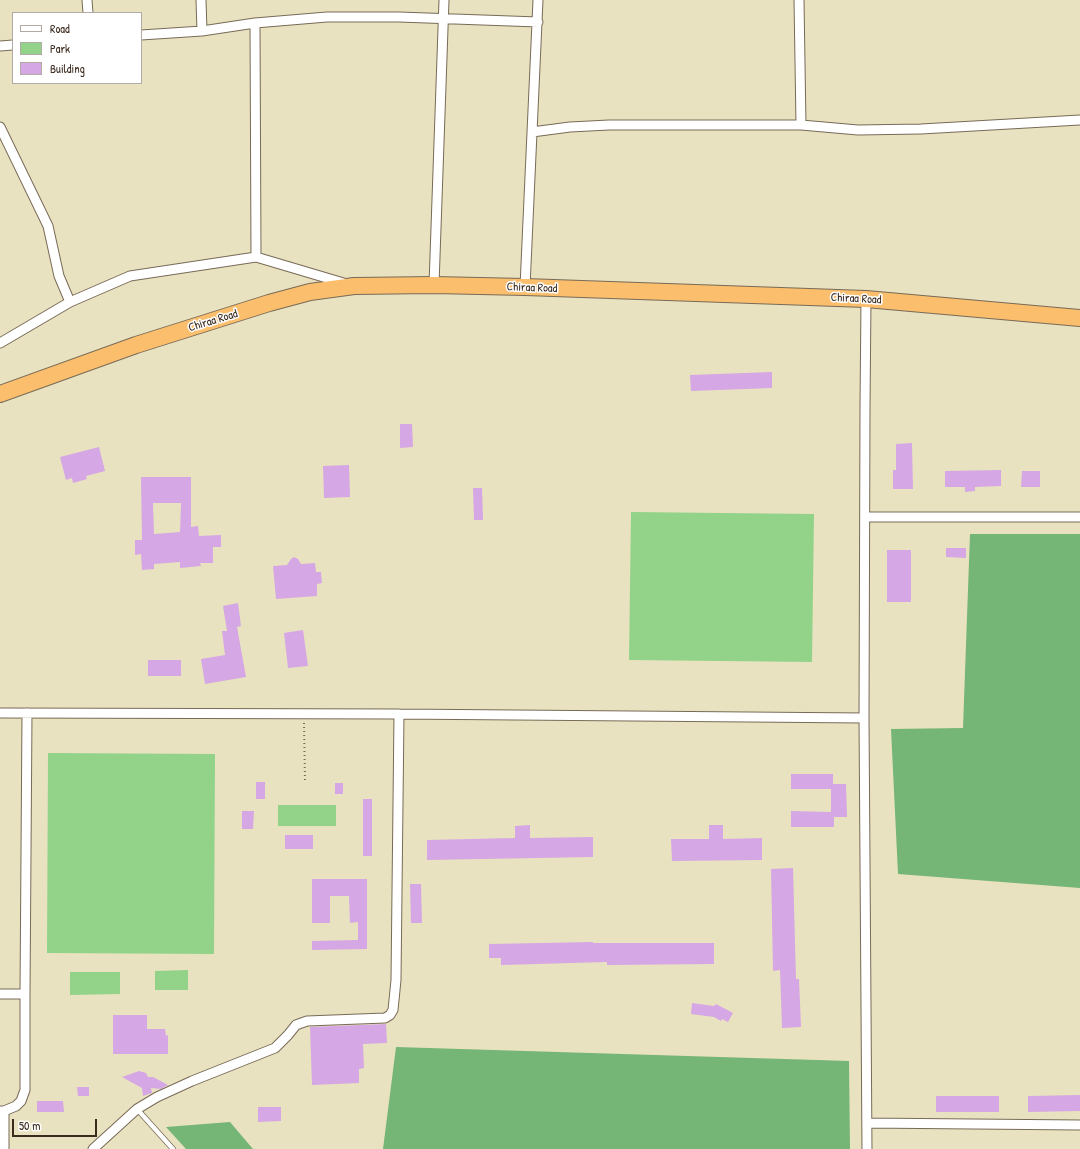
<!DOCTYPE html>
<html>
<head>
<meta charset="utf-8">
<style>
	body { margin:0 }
	#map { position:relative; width:1080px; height:1149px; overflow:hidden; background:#e9e2c0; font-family:"Patrick Hand",sans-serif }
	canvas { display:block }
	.legend { position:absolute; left:12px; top:12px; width:130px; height:72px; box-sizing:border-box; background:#fff; border:1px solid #b1aaa5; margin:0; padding:5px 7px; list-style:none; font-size:12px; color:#3b2a1e }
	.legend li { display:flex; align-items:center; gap:8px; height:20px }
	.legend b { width:20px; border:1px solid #b1aaa5 }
	.scale { position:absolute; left:12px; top:1119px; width:85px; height:18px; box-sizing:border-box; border:2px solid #3b2a1e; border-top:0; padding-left:5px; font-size:12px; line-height:14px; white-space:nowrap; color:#3b2a1e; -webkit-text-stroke:3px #fff; paint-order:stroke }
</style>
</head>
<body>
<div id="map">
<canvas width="1080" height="1149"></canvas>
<ul class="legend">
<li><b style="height:5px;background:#fff"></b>Road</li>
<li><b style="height:11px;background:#92d389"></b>Park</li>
<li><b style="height:11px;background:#d5a7e4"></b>Building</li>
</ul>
<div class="scale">50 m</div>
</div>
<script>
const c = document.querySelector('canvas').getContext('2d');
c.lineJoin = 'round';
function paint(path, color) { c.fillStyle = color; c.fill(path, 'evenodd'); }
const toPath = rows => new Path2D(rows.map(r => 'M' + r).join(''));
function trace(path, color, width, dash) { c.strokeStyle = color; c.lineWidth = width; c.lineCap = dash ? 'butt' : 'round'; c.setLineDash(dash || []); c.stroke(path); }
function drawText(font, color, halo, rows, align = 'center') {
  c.font = font + ' "Patrick Hand",sans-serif'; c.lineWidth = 3; c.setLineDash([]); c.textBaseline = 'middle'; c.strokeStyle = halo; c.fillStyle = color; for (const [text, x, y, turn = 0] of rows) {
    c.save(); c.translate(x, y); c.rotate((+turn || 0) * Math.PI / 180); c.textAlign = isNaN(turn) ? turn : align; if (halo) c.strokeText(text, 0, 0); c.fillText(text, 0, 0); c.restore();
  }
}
const green = toPath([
	[631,512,814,514,812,662,629,660],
	[48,753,215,754,214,954,47,953],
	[278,805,336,805,336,826,278,826],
	[188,970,188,990,155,990,155,971],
	[70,972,120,972,120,994,70,995]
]);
const forest = toPath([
	[970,534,1080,534,1080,888,898,874,891,729,963,728],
	[396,1047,849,1061,850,1149,383,1149],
	[230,1122,253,1149,186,1149,166,1127]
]);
const building = toPath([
	[772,372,772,388,691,391,690,375],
	[400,424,412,424,413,447,400,448],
	[912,443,913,489,893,489,893,470,896,470,896,444],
	[99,447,105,471,86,476,87,479,73,483,72,478,66,480,60,457],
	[349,465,350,497,324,498,323,466],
	[1001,470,1001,486,975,487,975,491,965,492,965,487,945,487,945,471],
	[1022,471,1040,471,1040,487,1021,487],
	[141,477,191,477,191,527,198,526,199,536,221,535,221,547,213,547,213,563,200,563,201,566,180,568,180,562,154,564,154,569,142,570,141,554,135,555,135,540,142,540],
	[153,503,181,503,180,532,154,534],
	[473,488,482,488,483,520,474,520],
	[946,548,966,548,966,558,946,557],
	[887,550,911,550,911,602,887,602],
	[294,557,298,559,301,564,315,563,316,572,321,572,322,583,317,584,317,596,276,599,273,566,287,565,291,559],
	[238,603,241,626,237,627,246,677,205,684,201,659,225,655,222,631,227,631,223,606],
	[303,630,308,666,288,668,284,633],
	[148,660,181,660,181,676,148,676],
	[791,774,833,774,833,784,846,784,847,817,834,817,834,827,791,827,791,811,831,812,831,789,791,789],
	[256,782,265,782,265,799,256,799],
	[335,783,343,783,343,794,335,794],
	[363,799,372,799,372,856,363,856],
	[242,811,254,811,253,829,242,829],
	[530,825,530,838,593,837,593,857,427,860,427,840,515,838,515,826],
	[709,825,723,825,723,839,762,838,762,860,672,861,671,839,709,839],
	[285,835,313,835,313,849,285,849],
	[793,868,796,979,799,979,801,1027,782,1028,780,970,773,971,771,869],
	[312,879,367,879,367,949,312,950,312,941,358,940,358,922,350,923,349,896,330,896,330,923,312,923],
	[410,884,421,884,422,923,411,923],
	[593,942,593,943,714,943,714,964,607,965,607,962,501,965,501,958,489,958,489,944],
	[692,1003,714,1006,716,1004,733,1013,728,1022,722,1019,721,1021,714,1017,691,1014],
	[113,1015,147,1015,147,1029,165,1029,166,1036,168,1035,168,1054,113,1054],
	[386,1024,387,1043,363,1044,364,1068,359,1069,359,1083,312,1085,310,1027],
	[139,1071,146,1073,148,1077,153,1077,168,1085,161,1089,151,1088,152,1093,143,1096,142,1088,122,1077],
	[77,1087,89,1087,89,1096,78,1096],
	[1080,1095,1080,1111,1028,1112,1028,1096],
	[936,1096,999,1096,999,1112,936,1112],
	[37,1101,63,1101,64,1112,37,1112],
	[258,1107,281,1107,281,1121,258,1122]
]);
const path = toPath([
	[304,723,305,782]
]);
const lane = toPath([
	[137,1109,173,1149]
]);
const street = toPath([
	[87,0,88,13],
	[201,0,202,31],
	[799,0,801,125],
	[255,23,256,257],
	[141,35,202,31,255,23,327,17,399,17,538,22],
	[0,46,13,45],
	[0,127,48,226,59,276,70,302],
	[532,132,570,127,609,125,801,125,858,130,921,129,1080,120],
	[434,285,444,0],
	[525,287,538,0],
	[866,299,865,407,864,718,867,1149],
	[0,343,70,302,130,276,256,257,347,284],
	[865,517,1080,517],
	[0,713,399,714,864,718],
	[0,994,25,994,27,713],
	[0,1111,4,1111,16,1106,21,1101,25,1090,25,994],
	[4,1111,4,1149],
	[867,1123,1080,1125],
	[93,1149,137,1109,157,1097,192,1081,275,1048,288,1035,296,1025,307,1021,385,1018,390,1015,393,1010,396,980,399,714]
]);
const highway = toPath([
	[0,394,136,345,269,303,310,292,354,286,434,285,525,287,866,299,1080,318]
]);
const streetNames = [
	["Chiraa Road",532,288,2],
	["Chiraa Road",856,299,3],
	["Chiraa Road",213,321,-17]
];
paint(green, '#92d389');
paint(forest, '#75b575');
paint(building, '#d5a7e4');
trace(lane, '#786a57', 6);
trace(street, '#786a57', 11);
trace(highway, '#786a57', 18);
trace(path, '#786a57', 2, [1, 3]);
trace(lane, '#fff', 4.5);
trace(street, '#fff', 9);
trace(highway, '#fabe6d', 16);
drawText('12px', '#3b2a1e', '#fff', streetNames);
</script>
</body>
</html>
